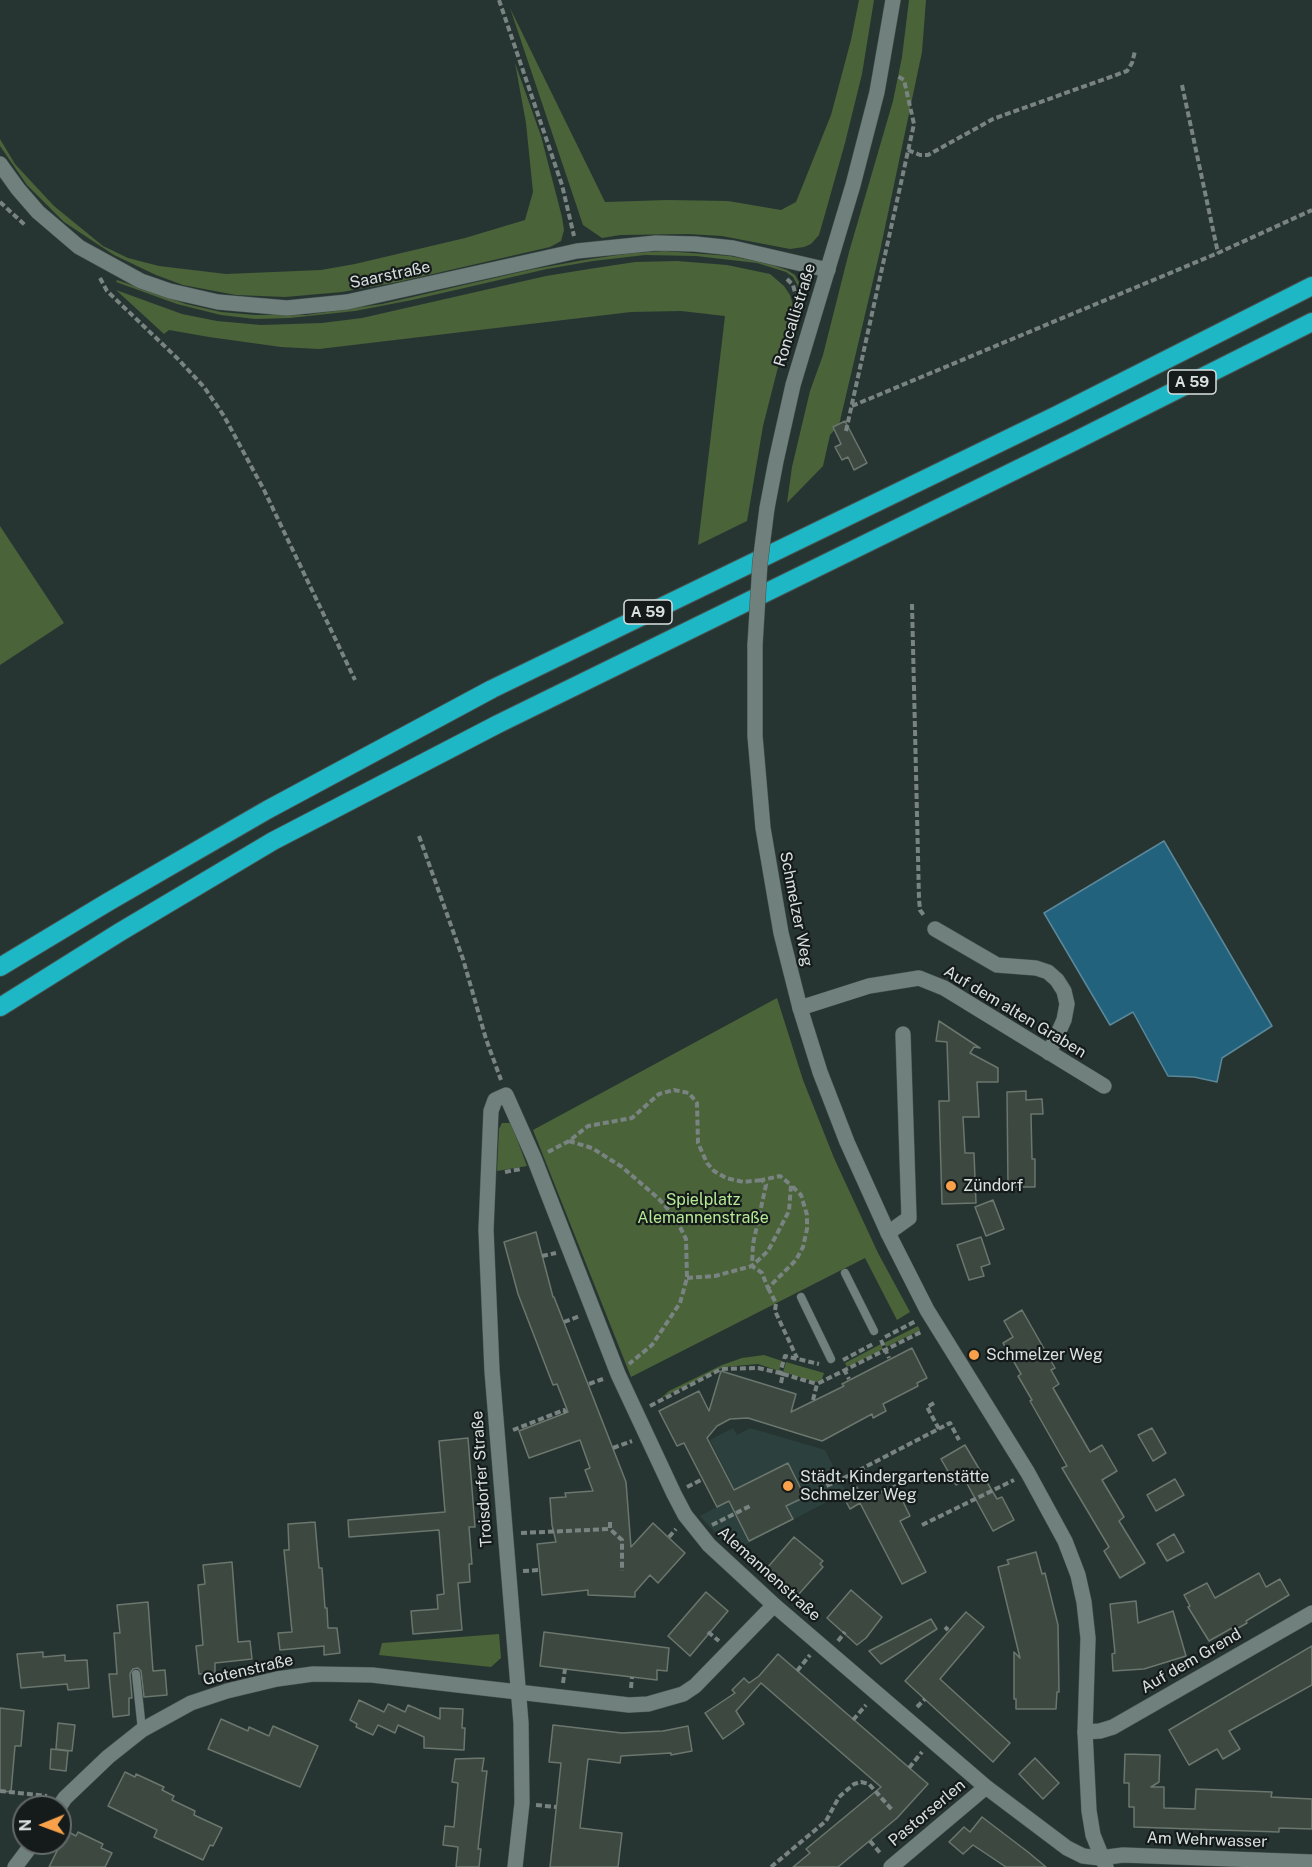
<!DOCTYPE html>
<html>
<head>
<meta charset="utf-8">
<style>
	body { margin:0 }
	#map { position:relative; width:1312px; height:1867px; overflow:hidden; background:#273532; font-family:"Public Sans",sans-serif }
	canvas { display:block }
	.north { position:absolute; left:12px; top:1795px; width:60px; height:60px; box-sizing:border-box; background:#151b1a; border:2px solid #636a69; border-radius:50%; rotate:269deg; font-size:16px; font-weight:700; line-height:24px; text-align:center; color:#d9e1df }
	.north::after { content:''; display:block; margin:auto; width:21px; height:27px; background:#f8a14a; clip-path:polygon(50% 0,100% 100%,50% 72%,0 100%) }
</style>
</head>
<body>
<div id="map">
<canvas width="1312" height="1867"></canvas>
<div class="north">N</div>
</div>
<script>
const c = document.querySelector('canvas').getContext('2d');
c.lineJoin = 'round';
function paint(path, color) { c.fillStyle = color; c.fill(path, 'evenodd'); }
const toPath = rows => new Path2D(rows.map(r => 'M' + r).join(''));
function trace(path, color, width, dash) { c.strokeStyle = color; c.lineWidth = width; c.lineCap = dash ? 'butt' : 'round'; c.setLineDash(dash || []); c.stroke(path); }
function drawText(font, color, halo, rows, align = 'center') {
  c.font = font + ' "Public Sans",sans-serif'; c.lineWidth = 4.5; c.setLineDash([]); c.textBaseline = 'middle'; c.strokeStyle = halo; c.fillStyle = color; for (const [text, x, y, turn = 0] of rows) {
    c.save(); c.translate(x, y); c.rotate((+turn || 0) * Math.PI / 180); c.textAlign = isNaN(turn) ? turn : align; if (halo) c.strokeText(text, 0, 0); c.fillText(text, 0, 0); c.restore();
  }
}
const built = toPath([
	[733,1428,737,1435,750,1428,825,1450,846,1492,733,1551,700,1516,738,1496,710,1440]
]);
const green = toPath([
	[859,0,874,0,862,74,845,143,825,214,819,235,811,244,804,247,790,249,722,236,688,234,620,235,602,238,583,225,510,8,605,202,667,200,728,201,781,210,796,202,831,115,851,40],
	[909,0,926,0,922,52,880,251,839,425,830,435,823,466,787,503,792,467,810,391,823,355,849,252,893,101,902,57],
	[515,63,541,136,562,217,564,230,561,241,550,247,398,282,342,292,285,297,236,295,183,285,156,275,114,255,64,222,27,185,0,146,0,139,15,164,54,206,103,246,128,258,159,266,226,274,321,270,355,264,465,238,525,220,533,192,526,123],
	[665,251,730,256,770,264,787,270,795,275,802,288,799,288,793,277,786,272,757,263,696,256,645,255,593,261,547,269,412,300,355,311,290,318,255,319,221,315,177,304,116,282,117,280,186,304,221,312,255,315,306,315,382,304,529,270,584,260,631,253],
	[677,261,727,265,770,274,784,286,790,295,794,308,794,317,777,371,763,426,747,521,698,545,725,316,681,311,631,312,319,349,281,347,209,337,169,330,164,334,116,290,182,314,217,321,261,325,322,323,362,318,546,276,589,269,635,262],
	[0,526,64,623,0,665],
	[777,998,803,1080,834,1158,878,1253,910,1312,897,1320,865,1258,631,1377,533,1130],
	[502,1123,511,1123,527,1166,497,1171,499,1129],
	[918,1326,920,1330,886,1347,884,1343],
	[881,1344,883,1349,847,1367,845,1363],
	[764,1355,782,1361,779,1371,758,1364,724,1367,661,1398,669,1391,722,1365,742,1358],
	[786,1362,824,1373,822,1379,816,1382,783,1372],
	[499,1634,501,1658,491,1667,379,1655,382,1643]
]);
const water = toPath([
	[1164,841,1272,1026,1222,1058,1217,1082,1194,1077,1168,1076,1133,1012,1110,1025,1044,913,1164,841]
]);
const building = toPath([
	[845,421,867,463,854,470,848,457,842,460,835,447,841,444,833,427,845,421],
	[939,1021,980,1048,974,1047,970,1053,998,1068,998,1082,977,1082,979,1117,963,1117,965,1153,974,1153,976,1203,942,1204,939,1101,949,1101,947,1042,936,1041,939,1021],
	[1026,1091,1026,1100,1042,1099,1043,1114,1031,1114,1032,1159,1035,1159,1035,1187,1008,1187,1007,1092,1026,1091],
	[993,1200,1004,1229,986,1236,975,1207,993,1200],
	[536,1232,553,1297,554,1297,626,1482,631,1547,653,1523,685,1553,658,1583,650,1575,635,1592,635,1597,588,1595,588,1590,542,1595,537,1544,556,1542,552,1525,550,1498,566,1497,565,1493,593,1491,585,1470,590,1468,580,1440,529,1458,519,1431,568,1412,557,1384,553,1385,518,1294,504,1242,536,1232],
	[981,1237,990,1264,981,1267,984,1276,969,1280,957,1245,981,1237],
	[1022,1310,1055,1368,1051,1370,1059,1384,1053,1388,1090,1452,1102,1445,1117,1471,1102,1480,1124,1517,1119,1521,1145,1563,1120,1578,1104,1551,1109,1547,1062,1468,1067,1466,1030,1401,1032,1400,1018,1376,1021,1374,1003,1343,1013,1337,1004,1321,1022,1310],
	[912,1348,927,1378,917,1383,918,1386,883,1404,886,1411,873,1418,872,1414,822,1441,748,1418,730,1419,717,1426,707,1438,734,1490,788,1463,805,1497,786,1506,793,1519,749,1541,729,1501,717,1507,684,1443,677,1446,659,1411,699,1391,709,1411,721,1371,796,1394,791,1412,844,1386,842,1384,912,1348],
	[1152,1428,1166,1453,1153,1461,1138,1435,1152,1428],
	[468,1438,475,1527,469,1527,472,1564,469,1564,470,1582,458,1583,462,1630,413,1634,411,1611,438,1609,437,1595,444,1594,439,1530,349,1537,348,1520,445,1512,439,1441,468,1438],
	[965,1445,997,1499,1002,1497,1014,1520,993,1531,965,1480,956,1485,941,1459,965,1445],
	[1175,1479,1184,1495,1156,1511,1147,1495,1175,1479],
	[895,1485,910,1516,900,1521,926,1572,902,1584,860,1503,850,1509,842,1494,857,1487,864,1500,895,1485],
	[315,1522,319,1568,322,1568,325,1608,327,1608,328,1628,337,1628,340,1653,324,1655,324,1646,280,1650,278,1633,292,1632,284,1550,289,1550,288,1524,315,1522],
	[1174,1534,1184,1552,1167,1561,1157,1544,1174,1534],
	[794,1537,823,1561,820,1564,823,1567,798,1595,767,1568,794,1537],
	[1036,1552,1042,1574,1045,1573,1058,1625,1059,1692,1057,1692,1056,1709,1016,1709,1016,1699,1014,1699,1014,1652,1020,1658,998,1567,1009,1564,1007,1560,1036,1552],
	[232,1562,238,1642,250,1641,252,1659,215,1663,215,1673,199,1674,196,1646,203,1645,198,1585,205,1584,203,1565,232,1562],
	[1259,1573,1266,1587,1280,1579,1289,1595,1246,1621,1247,1623,1233,1631,1232,1628,1209,1641,1188,1607,1190,1606,1184,1595,1207,1583,1215,1598,1259,1573],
	[851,1590,882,1617,866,1638,857,1645,827,1618,851,1590],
	[706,1592,728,1611,690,1656,668,1636,706,1592],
	[1136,1601,1138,1623,1173,1611,1186,1656,1144,1669,1113,1671,1112,1654,1115,1653,1110,1604,1136,1601],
	[148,1602,153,1671,165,1670,167,1695,144,1697,141,1671,138,1668,133,1669,130,1674,132,1698,129,1698,129,1715,113,1717,109,1674,117,1674,114,1633,120,1633,117,1605,148,1602],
	[966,1612,984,1627,940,1679,1010,1743,993,1762,905,1681,966,1612],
	[931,1619,937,1629,881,1664,869,1651,931,1619],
	[544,1632,669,1648,667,1671,657,1670,657,1680,540,1666,544,1632],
	[1312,1646,1312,1685,1229,1731,1240,1749,1223,1759,1217,1749,1189,1765,1169,1730,1312,1646],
	[43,1652,43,1657,65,1655,65,1661,87,1660,89,1688,68,1690,67,1684,21,1688,17,1654,43,1652],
	[778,1654,928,1784,897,1818,838,1867,793,1867,810,1853,806,1849,881,1787,761,1683,736,1711,744,1724,723,1739,705,1713,735,1693,732,1690,744,1678,749,1683,759,1676,778,1654],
	[359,1700,384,1712,388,1704,405,1712,408,1705,440,1719,440,1708,463,1709,462,1728,465,1728,464,1750,424,1748,424,1737,398,1725,395,1733,378,1725,373,1735,356,1727,357,1724,350,1720,359,1700],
	[0,1708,24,1711,21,1746,15,1746,11,1792,0,1791,0,1708],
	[221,1719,248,1731,249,1727,269,1736,273,1726,318,1746,300,1787,208,1749,221,1719],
	[58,1723,75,1725,72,1751,56,1749,58,1723],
	[553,1725,622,1733,663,1731,688,1726,692,1751,671,1755,671,1753,621,1756,620,1763,588,1759,580,1828,622,1833,618,1867,550,1867,561,1763,549,1762,553,1725],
	[51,1749,68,1751,66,1771,50,1769,51,1749],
	[1125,1754,1160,1755,1159,1782,1151,1787,1164,1787,1164,1808,1195,1809,1196,1789,1272,1792,1271,1797,1312,1799,1312,1829,1279,1828,1279,1832,1134,1827,1134,1807,1129,1807,1129,1783,1124,1783,1125,1754],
	[484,1758,482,1771,487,1771,478,1849,481,1849,479,1867,456,1867,458,1847,443,1845,445,1826,454,1827,458,1783,452,1782,455,1759,484,1758],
	[1035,1758,1059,1783,1043,1799,1019,1774,1035,1758],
	[125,1772,135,1777,136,1774,164,1787,162,1790,174,1796,172,1800,195,1811,194,1815,222,1828,213,1846,210,1845,203,1860,154,1837,157,1830,108,1806,125,1772],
	[982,1817,1028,1852,1046,1867,1006,1867,973,1845,963,1854,949,1842,964,1827,970,1832,982,1817],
	[67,1831,76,1836,78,1832,103,1844,101,1848,112,1853,105,1867,49,1867,67,1831]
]);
const path = toPath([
	[499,0,562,185,574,236],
	[1182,85,1218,253],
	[908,150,920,155,928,155,993,119,1127,71,1132,63,1135,51],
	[0,202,26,226],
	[100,278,107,291,177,358,204,387,224,416,264,490,355,680],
	[787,279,793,285,798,304],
	[852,406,1218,253,1312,210],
	[846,431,914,124,904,80,896,75],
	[912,604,919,899,920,910,925,917],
	[419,836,463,959,486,1039,501,1080],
	[569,1141,592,1148,622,1167,658,1198,675,1217,686,1239,687,1278,680,1303,652,1345,629,1364],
	[548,1152,569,1141,588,1126,632,1118,659,1094,674,1090,689,1093,697,1103,698,1143,707,1163,714,1171,726,1178,743,1182,762,1180],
	[505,1172,521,1169],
	[542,1256,556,1253],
	[687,1278,715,1276,752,1266,768,1251,789,1211,791,1185,780,1176,762,1180,766,1185,753,1244,752,1266,762,1273,768,1288,796,1260,803,1247,807,1229,807,1215,801,1195,791,1185],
	[768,1288,776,1303,775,1311,797,1358],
	[564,1322,580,1316],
	[885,1337,916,1321],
	[881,1340,889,1358],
	[843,1360,873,1344],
	[844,1369,849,1379],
	[783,1374,817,1384],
	[781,1383,783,1374,780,1373,785,1356,819,1364],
	[589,1384,603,1379],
	[813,1400,817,1384,923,1331],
	[934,1403,927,1407,939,1429],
	[650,1406,721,1369,758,1368,780,1373],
	[513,1430,564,1410,566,1413],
	[613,1448,632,1441],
	[687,1487,703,1479],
	[810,1493,840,1480,950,1423,959,1440],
	[610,1522,610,1529,622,1540,622,1571],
	[712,1525,750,1506],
	[922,1525,1014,1480],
	[521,1533,610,1529],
	[669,1537,676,1529],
	[523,1571,540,1570],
	[945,1627,948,1630],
	[708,1632,719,1641],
	[838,1641,845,1632],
	[797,1671,810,1655],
	[563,1683,565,1669],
	[631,1688,632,1677],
	[917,1707,925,1699],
	[853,1720,866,1705],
	[909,1768,922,1752],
	[0,1791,47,1796],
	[536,1805,556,1807],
	[870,1841,881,1854],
	[771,1867,826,1821,839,1797,854,1784,861,1782,869,1784,893,1811]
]);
const lane = toPath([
	[845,1273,874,1331],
	[801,1297,831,1359],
	[136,1674,142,1730]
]);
const street = toPath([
	[0,164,18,189,38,212,79,247,141,281,170,291,218,302,287,308,347,302,577,251,656,243,695,244,733,248,828,270],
	[935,929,997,965,1036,968,1048,972,1057,980,1064,991,1067,1004,1064,1020,1049,1053],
	[800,1008,869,986,919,978,944,988,1104,1086],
	[888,1233,909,1218,903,1034],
	[1085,1732,1100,1731,1113,1727,1312,1613],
	[59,1807,65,1798,108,1757,142,1730,191,1703,227,1691,277,1679,313,1674,372,1675,629,1705,648,1704,683,1694,695,1686,774,1605],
	[15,1867,33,1843],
	[515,1867,522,1803,521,1723,492,1371,486,1230,491,1111,495,1100,506,1095,534,1158,618,1374,674,1494,685,1515,709,1545,774,1605,986,1787,1067,1848,1083,1856,1100,1858,1123,1855,1312,1862],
	[891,1867,986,1787]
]);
const secondary = toPath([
	[767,508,776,461,793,385,853,185,877,92,893,0],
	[755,645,755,736,763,828,781,933,800,1008,820,1072,847,1142,888,1233,927,1310,1028,1473,1065,1541,1078,1575,1084,1602,1088,1638,1085,1732,1089,1811,1093,1835,1106,1867]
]);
const highway = toPath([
	[0,967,108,902,267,810,492,689,1057,415,1312,286],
	[0,1007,120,932,273,841,498,724,1071,443,1312,322]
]);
const secondaryBridge = toPath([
	[755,645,760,563,767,508]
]);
const markers = [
	[951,1186,6,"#f8a14a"],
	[974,1355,6,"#f8a14a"],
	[788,1486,6,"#f8a14a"]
];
const shields = [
	[1192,382,48],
	[648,612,48]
];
const shieldNames = [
	["A 59",1192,382],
	["A 59",648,612]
];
const streetNames = [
	["Saarstraße",390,275,-12],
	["Roncallistraße",795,315,-73],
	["Schmelzer Weg",796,909,79],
	["Auf dem alten Graben",1015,1012,31],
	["Troisdorfer Straße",482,1479,-94],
	["Alemannenstraße",769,1574,42],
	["Auf dem Grend",1191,1661,-30],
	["Gotenstraße",248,1670,-13],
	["Pastorserlen",927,1813,-40],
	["Am Wehrwasser",1207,1840,2]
];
const poiNames = [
	["Zündorf",963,1186],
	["Schmelzer Weg",986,1355],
	["Städt. Kindergartenstätte",800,1477],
	["Schmelzer Weg",800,1495]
];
const parkNames = [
	["Spielplatz",703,1200],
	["Alemannenstraße",703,1218]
];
paint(built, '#2c413d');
paint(green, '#4a6339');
paint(water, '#23627c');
trace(water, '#5a889a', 1.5);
paint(building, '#3d4841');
trace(building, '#6a766e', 1.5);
trace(lane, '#485351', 9);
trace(street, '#485351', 16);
trace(secondary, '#485351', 16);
trace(highway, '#485351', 20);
trace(path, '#798482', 4, [6, 3]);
trace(lane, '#70807c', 8);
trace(street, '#70807c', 15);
trace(secondary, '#70807c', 15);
trace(highway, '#1eb7c5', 18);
trace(secondaryBridge, '#485351', 16, []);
trace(secondaryBridge, '#70807c', 15);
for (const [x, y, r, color] of markers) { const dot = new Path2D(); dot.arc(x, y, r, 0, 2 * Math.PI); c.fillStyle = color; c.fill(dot); trace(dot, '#151b1a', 2); }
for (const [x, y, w] of shields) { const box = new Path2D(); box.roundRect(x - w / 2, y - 12, w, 24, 4.5); c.fillStyle = '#151b1a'; c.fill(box); trace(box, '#d9e1df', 1.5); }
drawText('bold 15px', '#d9e1df', null, shieldNames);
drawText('16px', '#d9e1df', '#151b1a', streetNames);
drawText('16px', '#d9e1df', '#151b1a', poiNames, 'left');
drawText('16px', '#b6e994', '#151b1a', parkNames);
</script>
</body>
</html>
